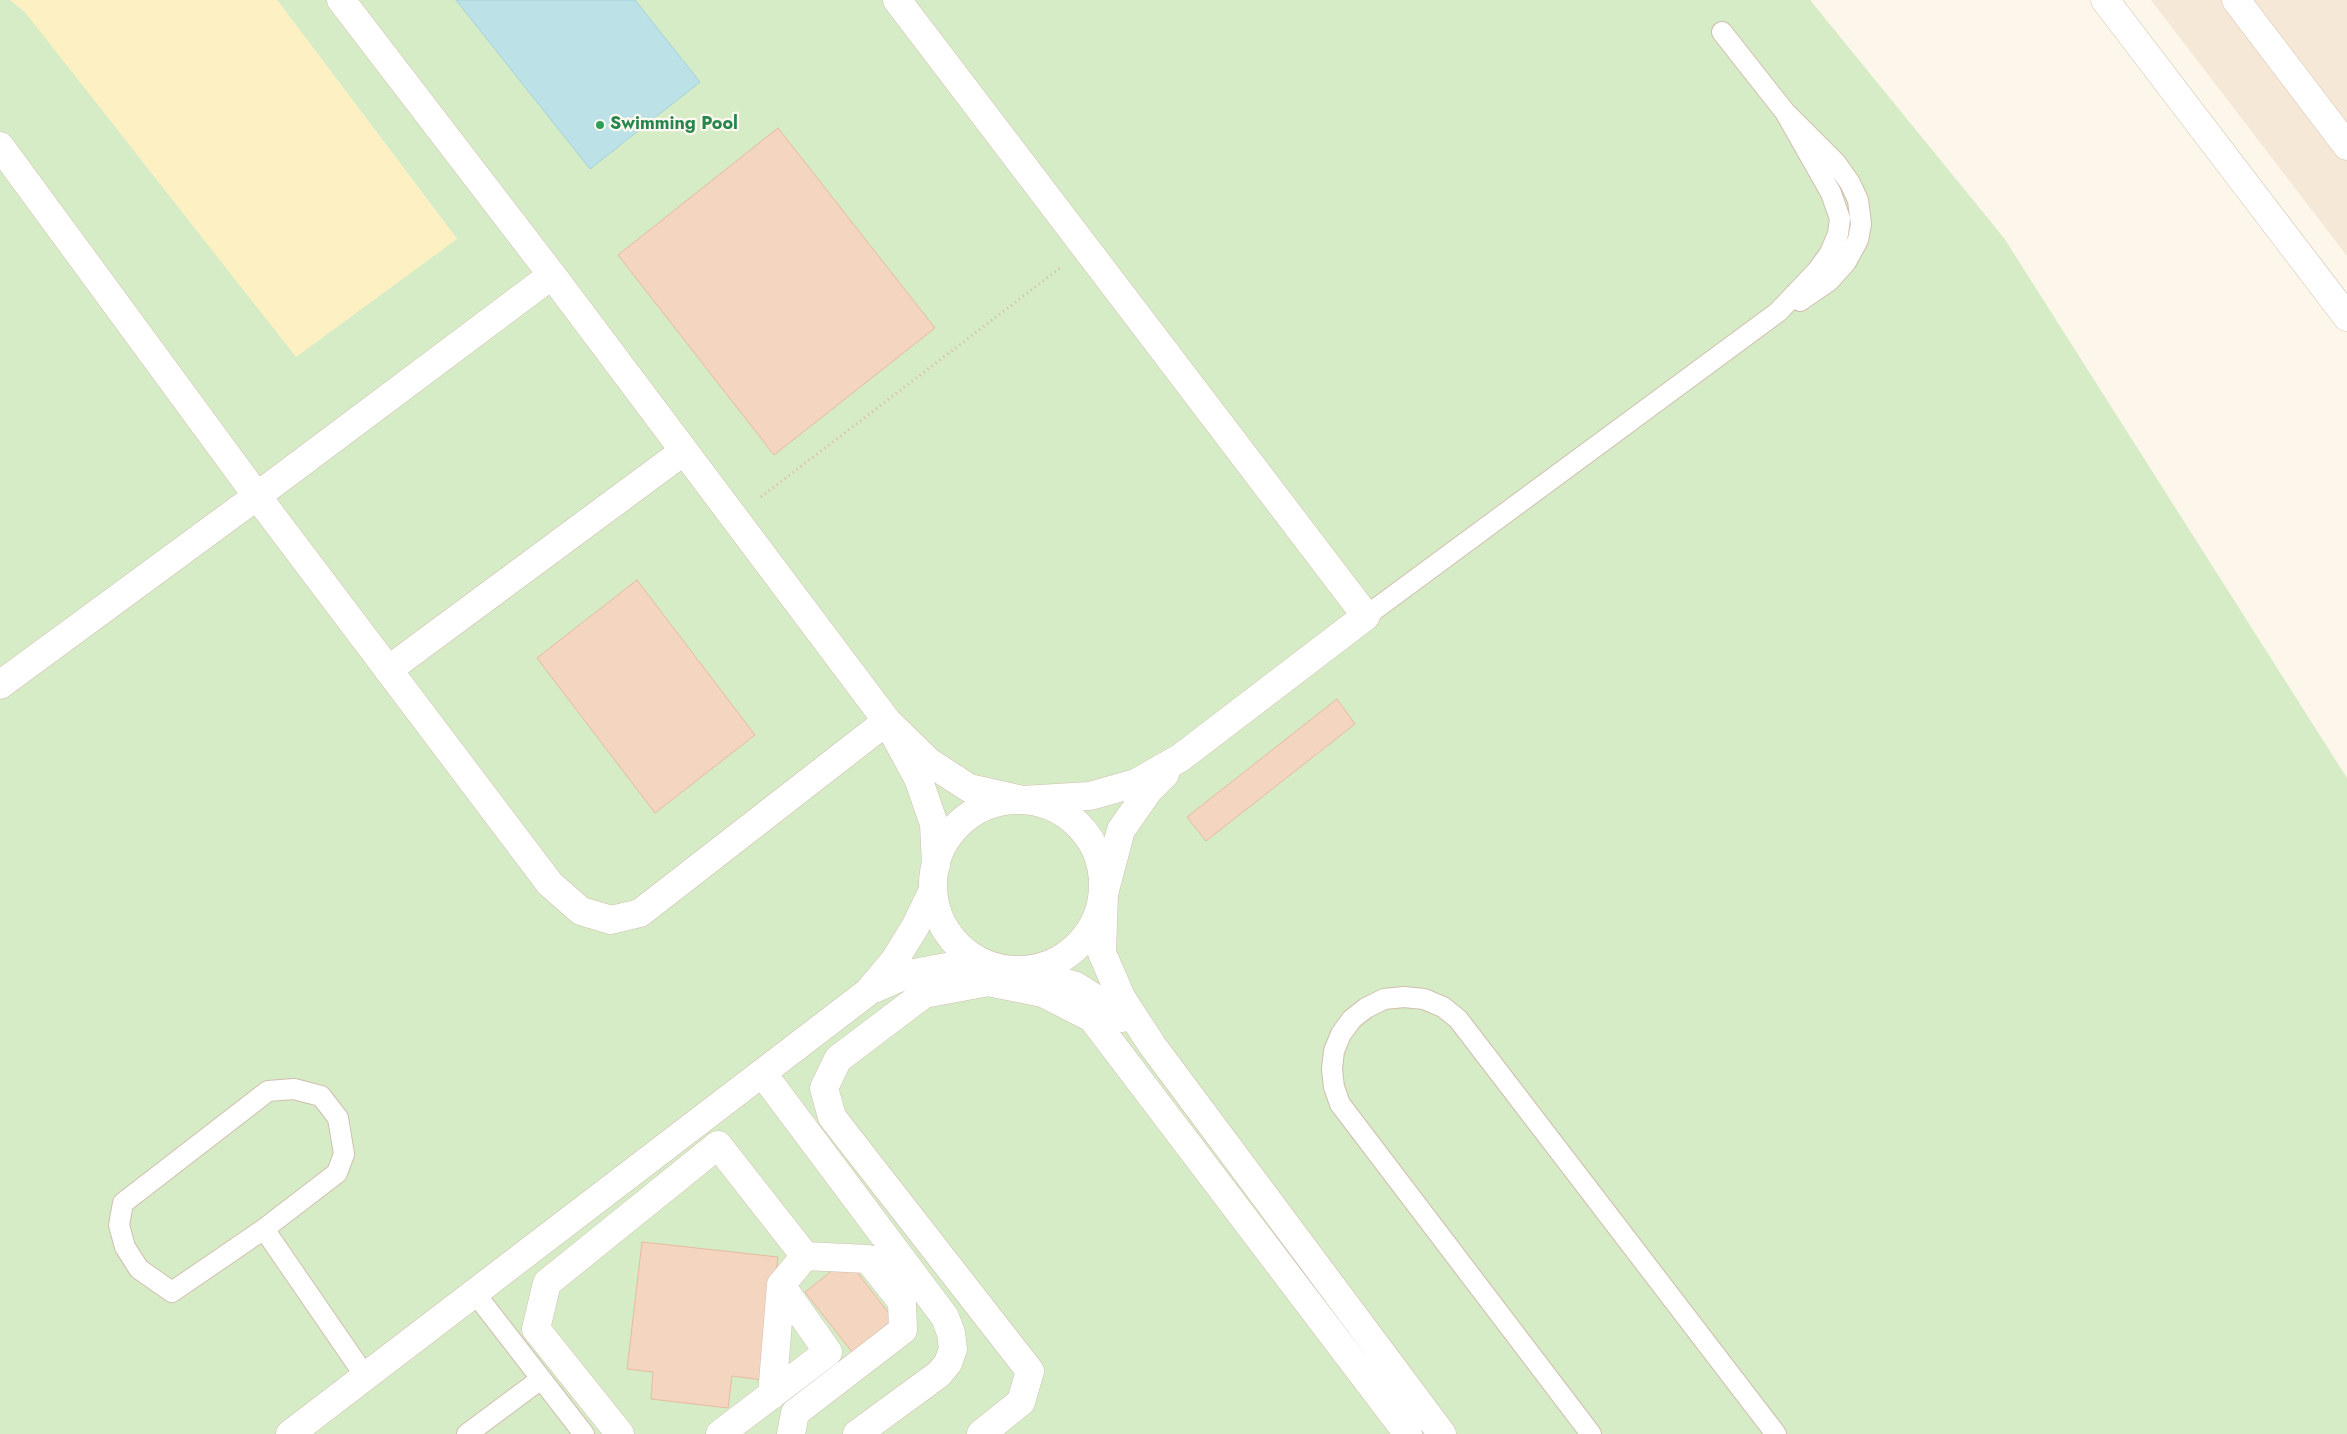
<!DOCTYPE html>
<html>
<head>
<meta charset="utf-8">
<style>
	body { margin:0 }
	canvas { display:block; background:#fdf6ea }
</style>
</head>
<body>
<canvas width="2347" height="1434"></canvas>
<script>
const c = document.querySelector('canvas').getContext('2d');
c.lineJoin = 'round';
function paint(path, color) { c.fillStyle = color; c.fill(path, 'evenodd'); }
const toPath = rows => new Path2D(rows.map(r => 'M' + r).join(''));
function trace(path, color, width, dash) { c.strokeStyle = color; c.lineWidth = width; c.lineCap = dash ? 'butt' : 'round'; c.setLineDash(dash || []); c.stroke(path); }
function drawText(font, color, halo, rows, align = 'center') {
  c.font = font + ' Jost,sans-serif'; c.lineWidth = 4.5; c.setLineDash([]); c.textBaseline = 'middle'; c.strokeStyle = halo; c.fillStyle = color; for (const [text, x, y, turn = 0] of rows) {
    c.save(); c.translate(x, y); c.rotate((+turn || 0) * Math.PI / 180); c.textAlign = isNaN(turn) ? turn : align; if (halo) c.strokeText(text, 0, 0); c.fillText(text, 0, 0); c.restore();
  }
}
const residential = toPath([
	[2151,0,2347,0,2347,256]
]);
const green = toPath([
	[0,0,10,0,24,11,457,239,277,0,1810,0,2004,238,2347,778,2347,1434,0,1434]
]);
const sand = toPath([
	[10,0,277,0,457,239,296,357,24,11]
]);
const water = toPath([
	[456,0,635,0,700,82,590,169,456,0]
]);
const building = toPath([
	[778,128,935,328,774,455,618,255,778,128],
	[637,580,755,735,655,813,537,658,637,580],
	[1337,699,1355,724,1206,841,1187,817,1337,699],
	[642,1242,778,1257,763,1380,732,1376,728,1408,651,1399,653,1372,627,1369,642,1242],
	[847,1259,894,1320,852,1352,805,1292,847,1259]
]);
const path = toPath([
	[761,497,1060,268]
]);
const lane = toPath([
	[1722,32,1785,112,1836,163,1850,183,1858,200,1861,224,1858,240,1846,262,1829,281,1800,301],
	[1366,616,1778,312,1817,271,1830,253,1838,234,1840,219,1831,193,1785,112],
	[264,1229,172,1292,139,1269,125,1247,119,1225,123,1203,268,1091,294,1089,321,1096,338,1118,344,1154,337,1173,264,1229,365,1376],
	[474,1292,584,1434],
	[467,1434,541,1379],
	[1591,1434,1340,1104,1334,1087,1332,1069,1334,1051,1341,1034,1352,1019,1366,1008,1384,999,1404,997,1424,999,1443,1007,1458,1019,1776,1434]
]);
const street = toPath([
	[0,146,257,496,550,884,581,911,611,920,640,913,887,721],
	[552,275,887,721,918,778,934,824,936,865],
	[388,670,684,451],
	[0,685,257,496,552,275,341,0],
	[887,721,929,762,969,788,1022,800,1090,796,1136,783,1180,758,1366,616,897,0],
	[1165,774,1149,790,1121,830,1104,894,1102,953,1122,999,1152,1045,1442,1434],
	'933 885a85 85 0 1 1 170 0a85 85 0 1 1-170 0Z',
	[1031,973,1076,986,1109,1007,1121,1018],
	[874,989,908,974,952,966,989,968],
	[763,1074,945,1317,951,1333,953,1349,948,1363,939,1374,857,1434],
	[290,1434,868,992,894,961,915,927,933,890],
	[620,1434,536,1329,547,1283,718,1145,805,1256,781,1285],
	[720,1434,828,1352,781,1285,772,1395],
	[791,1434,795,1413,903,1330,902,1302,868,1259,805,1256],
	[981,1434,1021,1402,1030,1371,832,1117,824,1088,838,1059,924,994,988,982,1043,993,1092,1018,1408,1434]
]);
const secondary = toPath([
	[2105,0,2347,317],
	[2236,0,2347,146]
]);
const markers = [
	[600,125,5,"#2e9e5b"]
];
const leisureNames = [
	["Swimming Pool",610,125]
];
paint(residential, '#f5e8d7');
paint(green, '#d6ecc7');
paint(sand, '#fdf1c4');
paint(water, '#bce2e8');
trace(water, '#a2d2db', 1);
paint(building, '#f4d5c0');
trace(building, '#e7bba0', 1);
trace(lane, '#d1beae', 22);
trace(street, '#d1beae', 29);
trace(secondary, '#d6c0ae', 29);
trace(path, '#dab8a2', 3, [1, 4]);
trace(lane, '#fff', 20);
trace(street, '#fff', 28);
trace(secondary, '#fff', 28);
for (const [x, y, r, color] of markers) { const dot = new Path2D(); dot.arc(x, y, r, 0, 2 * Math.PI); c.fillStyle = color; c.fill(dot); trace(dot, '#fff9f1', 2); }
drawText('bold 18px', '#27864d', '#fff9f1', leisureNames, 'left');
</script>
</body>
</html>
